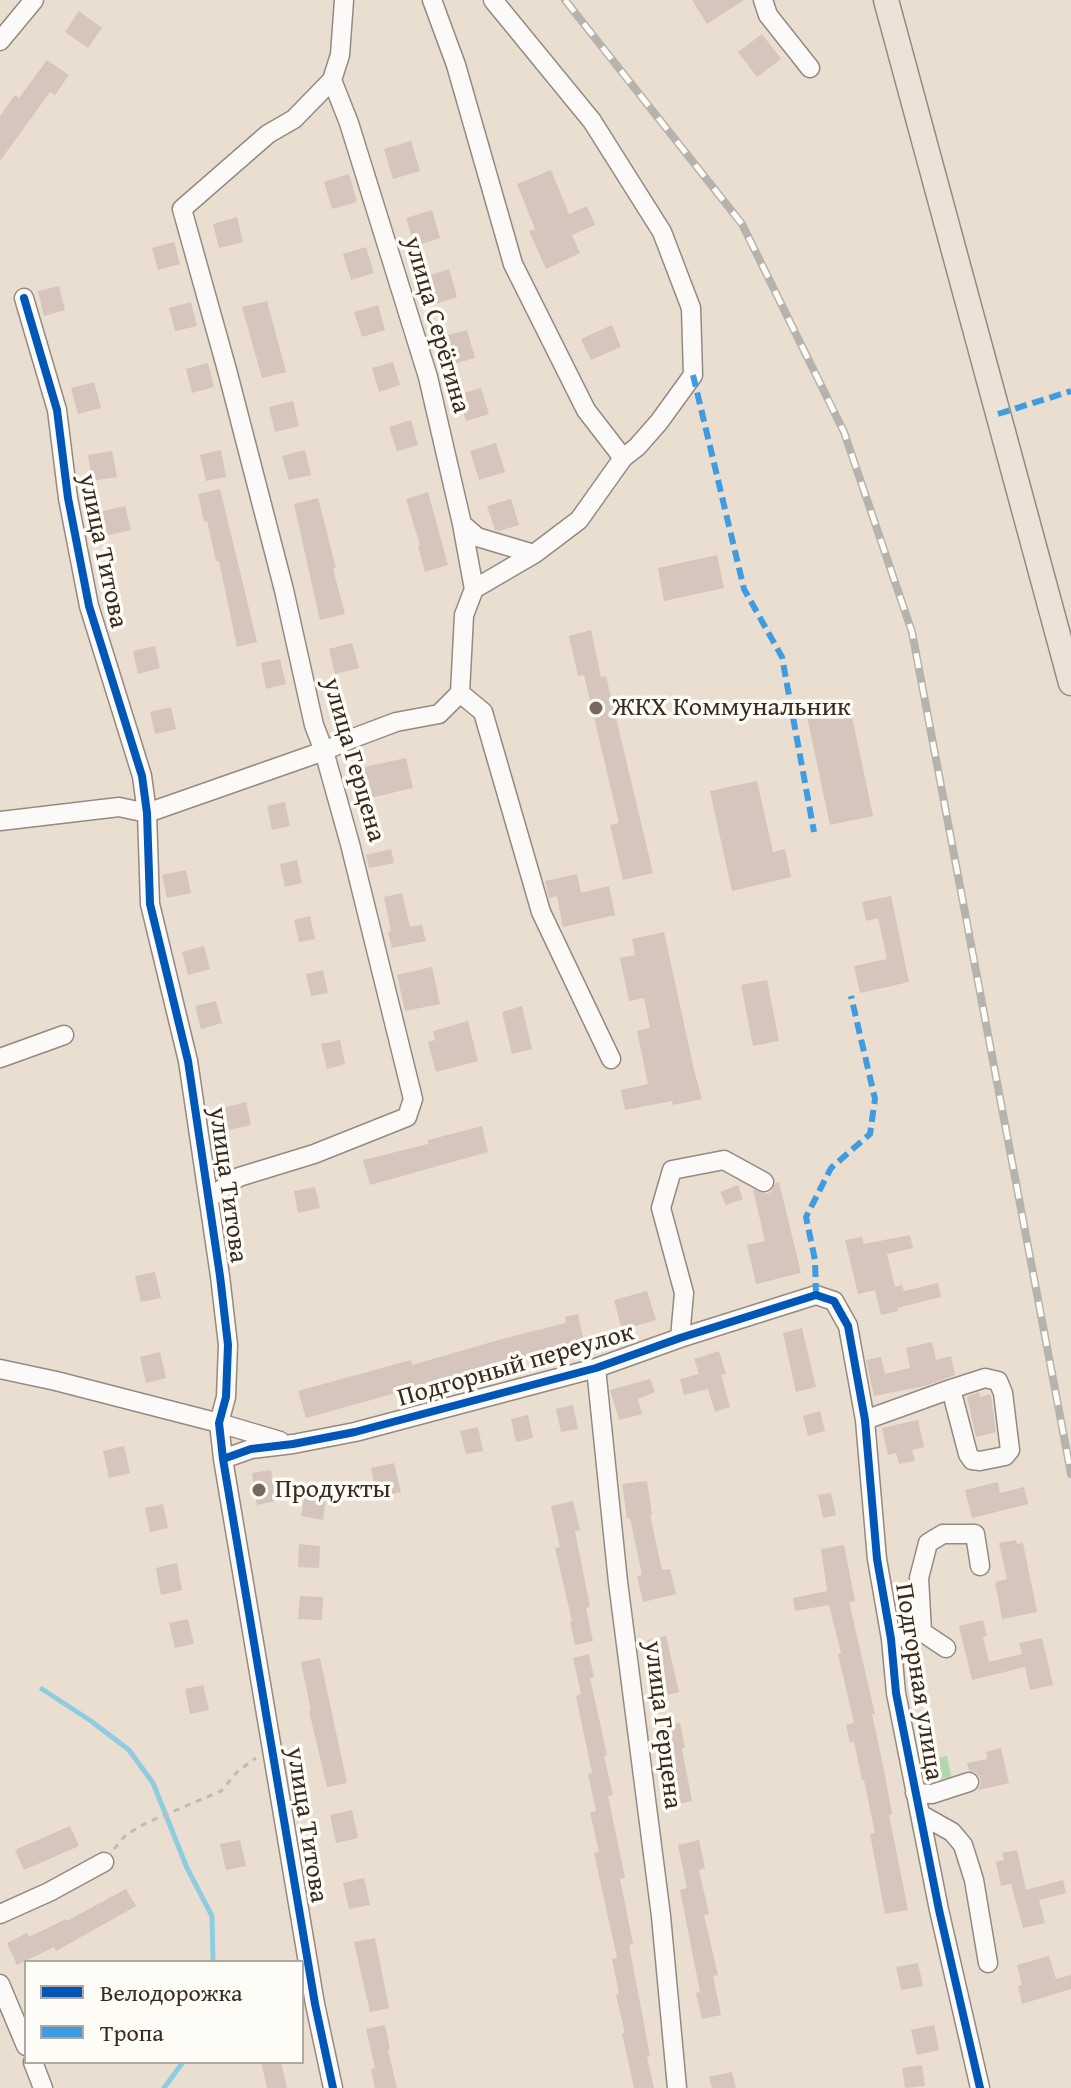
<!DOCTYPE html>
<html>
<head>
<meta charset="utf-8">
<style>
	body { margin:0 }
	#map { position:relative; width:1071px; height:2088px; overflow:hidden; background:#eaded0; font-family:"Gentium Book Plus",serif }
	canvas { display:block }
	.legend { position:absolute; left:24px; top:1960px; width:280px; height:104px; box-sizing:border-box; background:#fdfcf7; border:2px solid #afa8a0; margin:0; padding:10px 14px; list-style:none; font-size:24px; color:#3b2a1e }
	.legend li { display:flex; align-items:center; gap:16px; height:40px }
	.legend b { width:40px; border:2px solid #afa8a0 }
</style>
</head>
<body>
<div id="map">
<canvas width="1071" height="2088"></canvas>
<ul class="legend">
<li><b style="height:10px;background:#0057b8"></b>Велодорожка</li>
<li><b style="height:10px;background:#3f9ce0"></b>Тропа</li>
</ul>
</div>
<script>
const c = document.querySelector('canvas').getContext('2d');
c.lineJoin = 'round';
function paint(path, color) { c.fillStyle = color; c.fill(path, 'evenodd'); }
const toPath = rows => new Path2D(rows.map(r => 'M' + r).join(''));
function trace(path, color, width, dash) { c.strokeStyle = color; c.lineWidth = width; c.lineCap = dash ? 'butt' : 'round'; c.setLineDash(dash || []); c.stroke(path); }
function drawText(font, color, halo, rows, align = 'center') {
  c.font = font + ' "Gentium Book Plus",serif'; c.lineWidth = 7; c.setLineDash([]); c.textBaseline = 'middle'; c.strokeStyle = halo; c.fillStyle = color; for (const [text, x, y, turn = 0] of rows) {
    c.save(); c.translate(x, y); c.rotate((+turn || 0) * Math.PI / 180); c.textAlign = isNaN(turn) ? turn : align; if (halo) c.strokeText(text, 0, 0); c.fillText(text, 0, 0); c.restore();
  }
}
const green = toPath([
	[947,1756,951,1777,928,1782,924,1761]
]);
const stream = toPath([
	[42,1689,91,1721,129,1750,153,1783,187,1868,212,1916,213,1962],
	[164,2088,183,2062]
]);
const building = toPath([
	[692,0,744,0,707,24],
	[79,11,102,28,88,48,65,32],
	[762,34,781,59,757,77,738,52],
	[47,60,69,75,55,95,50,92,0,161,0,116,15,95,19,98],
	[411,141,420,171,393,179,384,149],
	[551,170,569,214,587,206,595,225,572,235,580,253,546,269,529,231,535,229,517,184],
	[349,174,357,202,332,209,324,182],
	[432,210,440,238,415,246,406,218],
	[237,217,243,242,219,248,213,224],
	[174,242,180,264,158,270,152,248],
	[366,247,374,273,351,280,343,254],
	[449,269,457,297,432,305,424,277],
	[59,286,65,310,44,316,38,291],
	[267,301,286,372,262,378,242,307],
	[191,302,197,326,175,331,169,308],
	[378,305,385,330,362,337,354,312],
	[612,325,621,347,591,360,581,339],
	[467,330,475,358,450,365,441,337],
	[393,362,400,385,379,392,372,368],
	[208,363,214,387,192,393,186,369],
	[94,382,101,408,78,414,71,388],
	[481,388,489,414,466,421,458,395],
	[293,401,299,426,275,432,269,407],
	[411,420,418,445,397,451,389,427],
	[496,443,505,472,479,480,470,451],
	[221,450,226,477,206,481,200,455],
	[305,450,311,475,289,480,282,456],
	[112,451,117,477,92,481,88,455],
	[220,489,257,642,237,647,219,561,216,561,207,521,204,522,198,494],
	[428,492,448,565,425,572,418,546,420,545,406,499],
	[318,498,336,568,333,569,345,614,320,620,294,504],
	[511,499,519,525,499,531,495,530,487,506],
	[125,506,131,530,105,536,100,512],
	[717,555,724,588,664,601,658,568],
	[591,630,601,677,606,676,653,873,623,880,610,825,619,823,584,675,578,676,569,636],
	[352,643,359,668,335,674,329,649],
	[155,646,160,668,138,674,133,651],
	[280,659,286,684,266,689,261,663],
	[849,703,873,816,830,825,806,712],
	[171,707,176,729,155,734,150,712],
	[406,758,413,788,357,801,350,770],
	[757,781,773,852,785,849,791,877,732,891,710,791],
	[285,802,290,826,272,830,267,806],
	[391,849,394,863,369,868,366,855],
	[297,860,302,883,285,887,280,864],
	[186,870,191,893,167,898,162,875],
	[577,874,581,893,609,886,615,915,563,927,557,896,549,898,545,881],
	[402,893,410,927,422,925,426,941,392,948,388,932,391,931,384,897],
	[891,896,909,982,860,993,854,966,887,959,878,918,866,921,862,902],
	[310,916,315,939,299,942,294,920],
	[664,932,694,1070,702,1099,673,1105,672,1101,625,1110,621,1090,648,1084,637,1031,650,1028,644,998,629,1001,620,958,635,955,632,939],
	[204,946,210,969,188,975,182,952],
	[432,967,440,1004,405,1011,397,975],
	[323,970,328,993,311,996,306,974],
	[767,980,779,1041,753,1046,741,985],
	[216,1001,222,1023,201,1029,195,1006],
	[522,1006,532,1049,512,1054,502,1012],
	[468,1021,478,1061,436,1072,428,1042,435,1040,433,1031],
	[340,1040,345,1064,327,1069,321,1044],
	[246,1102,251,1125,229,1130,223,1108],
	[482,1126,488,1152,370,1185,363,1160,428,1144,428,1140],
	[779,1182,801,1273,756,1284,747,1245,765,1241,753,1189,765,1194,771,1192,776,1183],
	[738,1185,743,1199,726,1205,720,1192],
	[315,1187,320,1208,298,1213,294,1191],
	[910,1235,913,1248,887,1254,895,1287,902,1285,904,1291,938,1283,941,1297,897,1308,898,1311,881,1315,875,1290,858,1294,845,1240,862,1237,864,1244],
	[155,1272,161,1298,141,1302,135,1276],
	[647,1291,656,1320,622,1330,614,1300],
	[578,1314,584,1342,549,1350,550,1354,475,1371,306,1418,298,1391,411,1360,412,1365,502,1339,566,1323,565,1317],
	[802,1328,816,1387,796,1392,783,1333],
	[932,1342,936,1360,951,1356,955,1375,925,1386,874,1396,866,1360,881,1357,885,1374,910,1368,906,1348],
	[719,1351,726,1374,721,1375,730,1407,715,1412,708,1389,684,1395,680,1379,699,1374,694,1359],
	[160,1352,166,1378,146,1383,140,1357],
	[650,1379,655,1392,638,1399,642,1414,619,1420,610,1390],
	[979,1392,980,1397,991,1394,991,1396,996,1432,976,1437,967,1397],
	[573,1405,578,1429,561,1432,556,1409],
	[820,1411,825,1431,808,1436,803,1416],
	[528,1415,533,1438,516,1442,511,1419],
	[918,1420,924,1447,912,1450,915,1461,899,1464,896,1453,888,1455,882,1428],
	[478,1427,483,1451,466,1454,460,1431],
	[124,1446,130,1473,109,1478,103,1451],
	[394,1463,401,1492,377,1497,371,1468],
	[271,1470,276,1501,257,1505,252,1473],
	[647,1481,652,1515,650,1515,662,1570,670,1569,676,1594,643,1602,637,1576,642,1575,630,1518,627,1519,622,1484],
	[998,1482,1000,1493,1024,1487,1028,1504,972,1518,965,1490],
	[305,1493,326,1497,323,1520,301,1516],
	[831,1493,836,1515,823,1518,818,1495],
	[573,1501,580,1530,575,1531,590,1607,586,1608,593,1641,575,1645,570,1621,572,1621,555,1548,560,1547,551,1506],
	[163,1504,168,1528,150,1532,145,1508],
	[1016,1540,1017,1544,1023,1543,1037,1612,1002,1619,995,1582,1007,1579,999,1543],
	[299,1544,320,1546,319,1568,298,1567],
	[844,1545,855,1601,849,1602,875,1714,872,1714,885,1775,892,1814,889,1815,908,1910,885,1914,870,1834,875,1833,864,1780,862,1780,854,1741,850,1743,846,1725,854,1723,838,1654,841,1653,829,1605,795,1611,793,1598,827,1591,821,1549],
	[177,1563,182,1590,161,1595,156,1568],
	[300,1596,323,1597,322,1620,298,1619],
	[188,1619,194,1644,175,1648,169,1623],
	[983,1620,987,1636,983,1637,989,1662,1022,1654,1019,1643,1042,1638,1053,1685,1030,1690,1025,1667,972,1680,959,1626],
	[666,1636,679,1692,659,1697,647,1640],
	[589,1654,594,1677,590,1678,607,1755,604,1756,613,1795,608,1796,625,1878,620,1879,633,1944,629,1945,650,2056,647,2057,654,2088,634,2088,622,2033,625,2033,616,1995,619,1994,612,1959,617,1958,594,1853,599,1852,590,1812,596,1811,588,1774,592,1773,576,1696,581,1694,573,1658],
	[320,1658,347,1783,327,1787,309,1711,311,1711,301,1662],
	[203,1685,209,1710,190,1714,185,1689],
	[680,1723,685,1748,682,1749,692,1801,671,1806,662,1765,668,1764,659,1727],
	[1001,1748,1009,1783,978,1790,981,1784,980,1778,976,1773,969,1770,967,1763,987,1759,986,1752],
	[352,1810,358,1838,336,1843,330,1815],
	[70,1826,79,1846,24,1870,15,1850],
	[240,1840,246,1866,226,1870,220,1844],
	[699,1840,705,1868,699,1870,709,1914,704,1915,718,1975,713,1976,721,2015,702,2019,696,1993,700,1992,680,1890,687,1888,678,1845],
	[1017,1850,1026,1890,1063,1880,1066,1893,1039,1900,1045,1923,1023,1928,1011,1884,1001,1886,996,1862,1004,1860,1002,1853],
	[364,1878,370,1905,349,1909,343,1883],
	[126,1889,136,1906,56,1951,54,1947,17,1965,7,1943,27,1933,29,1937,66,1919,67,1921],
	[375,1938,389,2008,370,2012,354,1942],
	[1049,1956,1056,1979,1071,1975,1071,1989,1022,2004,1018,1986,1022,1985,1017,1965],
	[918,1963,923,1986,901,1990,896,1967],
	[385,2025,390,2049,388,2050,397,2088,375,2088,371,2069,375,2068,366,2029],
	[934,2025,939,2050,917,2055,911,2030],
	[261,2062,281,2062,287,2088,267,2088],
	[922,2065,925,2086,905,2088,902,2068],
	[732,2072,736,2088,712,2088,709,2077]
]);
const path = toPath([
	[114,1849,126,1835,146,1823,221,1791,238,1771,256,1758]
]);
const minor = toPath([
	[493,0,592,121,662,232,691,308,693,375,659,422,637,447,623,458],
	[763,0,768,15,810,68],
	[0,41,34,0],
	[332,80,349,123,428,377,462,524,474,589],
	[24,298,57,410,68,498,89,606,142,776,147,813,150,904,188,1061,220,1276,228,1345,226,1397,219,1423,223,1459,315,2004,333,2088],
	[462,524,477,537,534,554],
	[460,693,483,712,541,912,611,1059],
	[0,821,119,807,147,813,324,751,351,739,396,722,439,714,460,693,464,615,474,589,534,554,579,520,623,458,586,410,513,264,456,65,432,0],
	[0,1058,64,1035],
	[209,1198,239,1177,314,1154,407,1117,413,1099,350,844,324,751,314,725,284,590,227,370,182,209,268,134,294,119,332,80,340,55,344,0],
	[680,1338,684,1293,661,1208,672,1170,724,1160,764,1182],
	[596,1368,618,1582,661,1916,677,2088],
	[0,1369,56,1381,219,1423,280,1441],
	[865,1420,951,1389,985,1378,998,1381,1003,1393,1010,1450,1005,1456,980,1461,972,1460,968,1454,951,1389],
	[223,1459,251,1449,293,1444,355,1432,596,1368,680,1338,816,1295,834,1301,848,1326,865,1420,877,1559,891,1639,896,1693,939,1910,980,2088],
	[922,1632,919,1578,928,1543,943,1534,975,1534,980,1566],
	[891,1639,922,1632,946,1648],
	[915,1793,932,1794,969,1782],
	[920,1814,952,1832,963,1845,974,1880,988,1963],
	[0,1914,49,1892,104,1862],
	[0,1984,26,2046],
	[33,2062,43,2088]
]);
const major = toPath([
	[886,0,1071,683]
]);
const rail = toPath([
	[565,0,742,224,844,432,912,632,1071,1474]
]);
const quiet = toPath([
	[693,375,744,589,782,657,814,832],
	[998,414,1071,391],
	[816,1295,815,1260,806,1217,831,1168,870,1134,875,1099,851,996]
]);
const cycleway = toPath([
	[24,298,57,410,68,498,89,606,142,776,147,813,150,904,188,1061,220,1276,228,1345,226,1397,219,1423,223,1459,315,2004,333,2088],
	[223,1459,251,1449,293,1444,355,1432,596,1368,680,1338,816,1295,834,1301,848,1326,865,1420,877,1559,891,1639,896,1693,939,1910,980,2088]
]);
const markers = [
	[596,708,8,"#78695c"],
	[259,1490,8,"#78695c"]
];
const streetNames = [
	["улица Серёгина",436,325,74],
	["улица Титова",102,551,78],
	["улица Герцена",353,760,74],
	["улица Титова",227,1185,82],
	["Подгорный переулок",516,1366,-16],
	["Подгорная улица",918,1682,81],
	["улица Герцена",662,1725,83],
	["улица Титова",306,1825,81]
];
const poiNames = [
	["ЖКХ Коммунальник",612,708],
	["Продукты",275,1490]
];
paint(green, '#b1d7ad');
trace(stream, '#90cce0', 5);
paint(building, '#d5c5bc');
trace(minor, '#948a81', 21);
trace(major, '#948a81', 27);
trace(path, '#c0bbb7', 3, [6, 6]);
trace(minor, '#fcfaf8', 18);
trace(major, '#ece2d7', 24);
trace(rail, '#b6b3af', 8);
trace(rail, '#fdfcf7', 5, [15]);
trace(quiet, '#3f9ce0', 6, [12, 6]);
trace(cycleway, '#0057b8', 8);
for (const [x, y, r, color] of markers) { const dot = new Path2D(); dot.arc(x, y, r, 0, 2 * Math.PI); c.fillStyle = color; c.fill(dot); trace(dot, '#fdfcf7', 3); }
drawText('26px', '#3b2a1e', '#fdfcf7', streetNames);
drawText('26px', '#3b2a1e', '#fdfcf7', poiNames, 'left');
</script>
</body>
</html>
